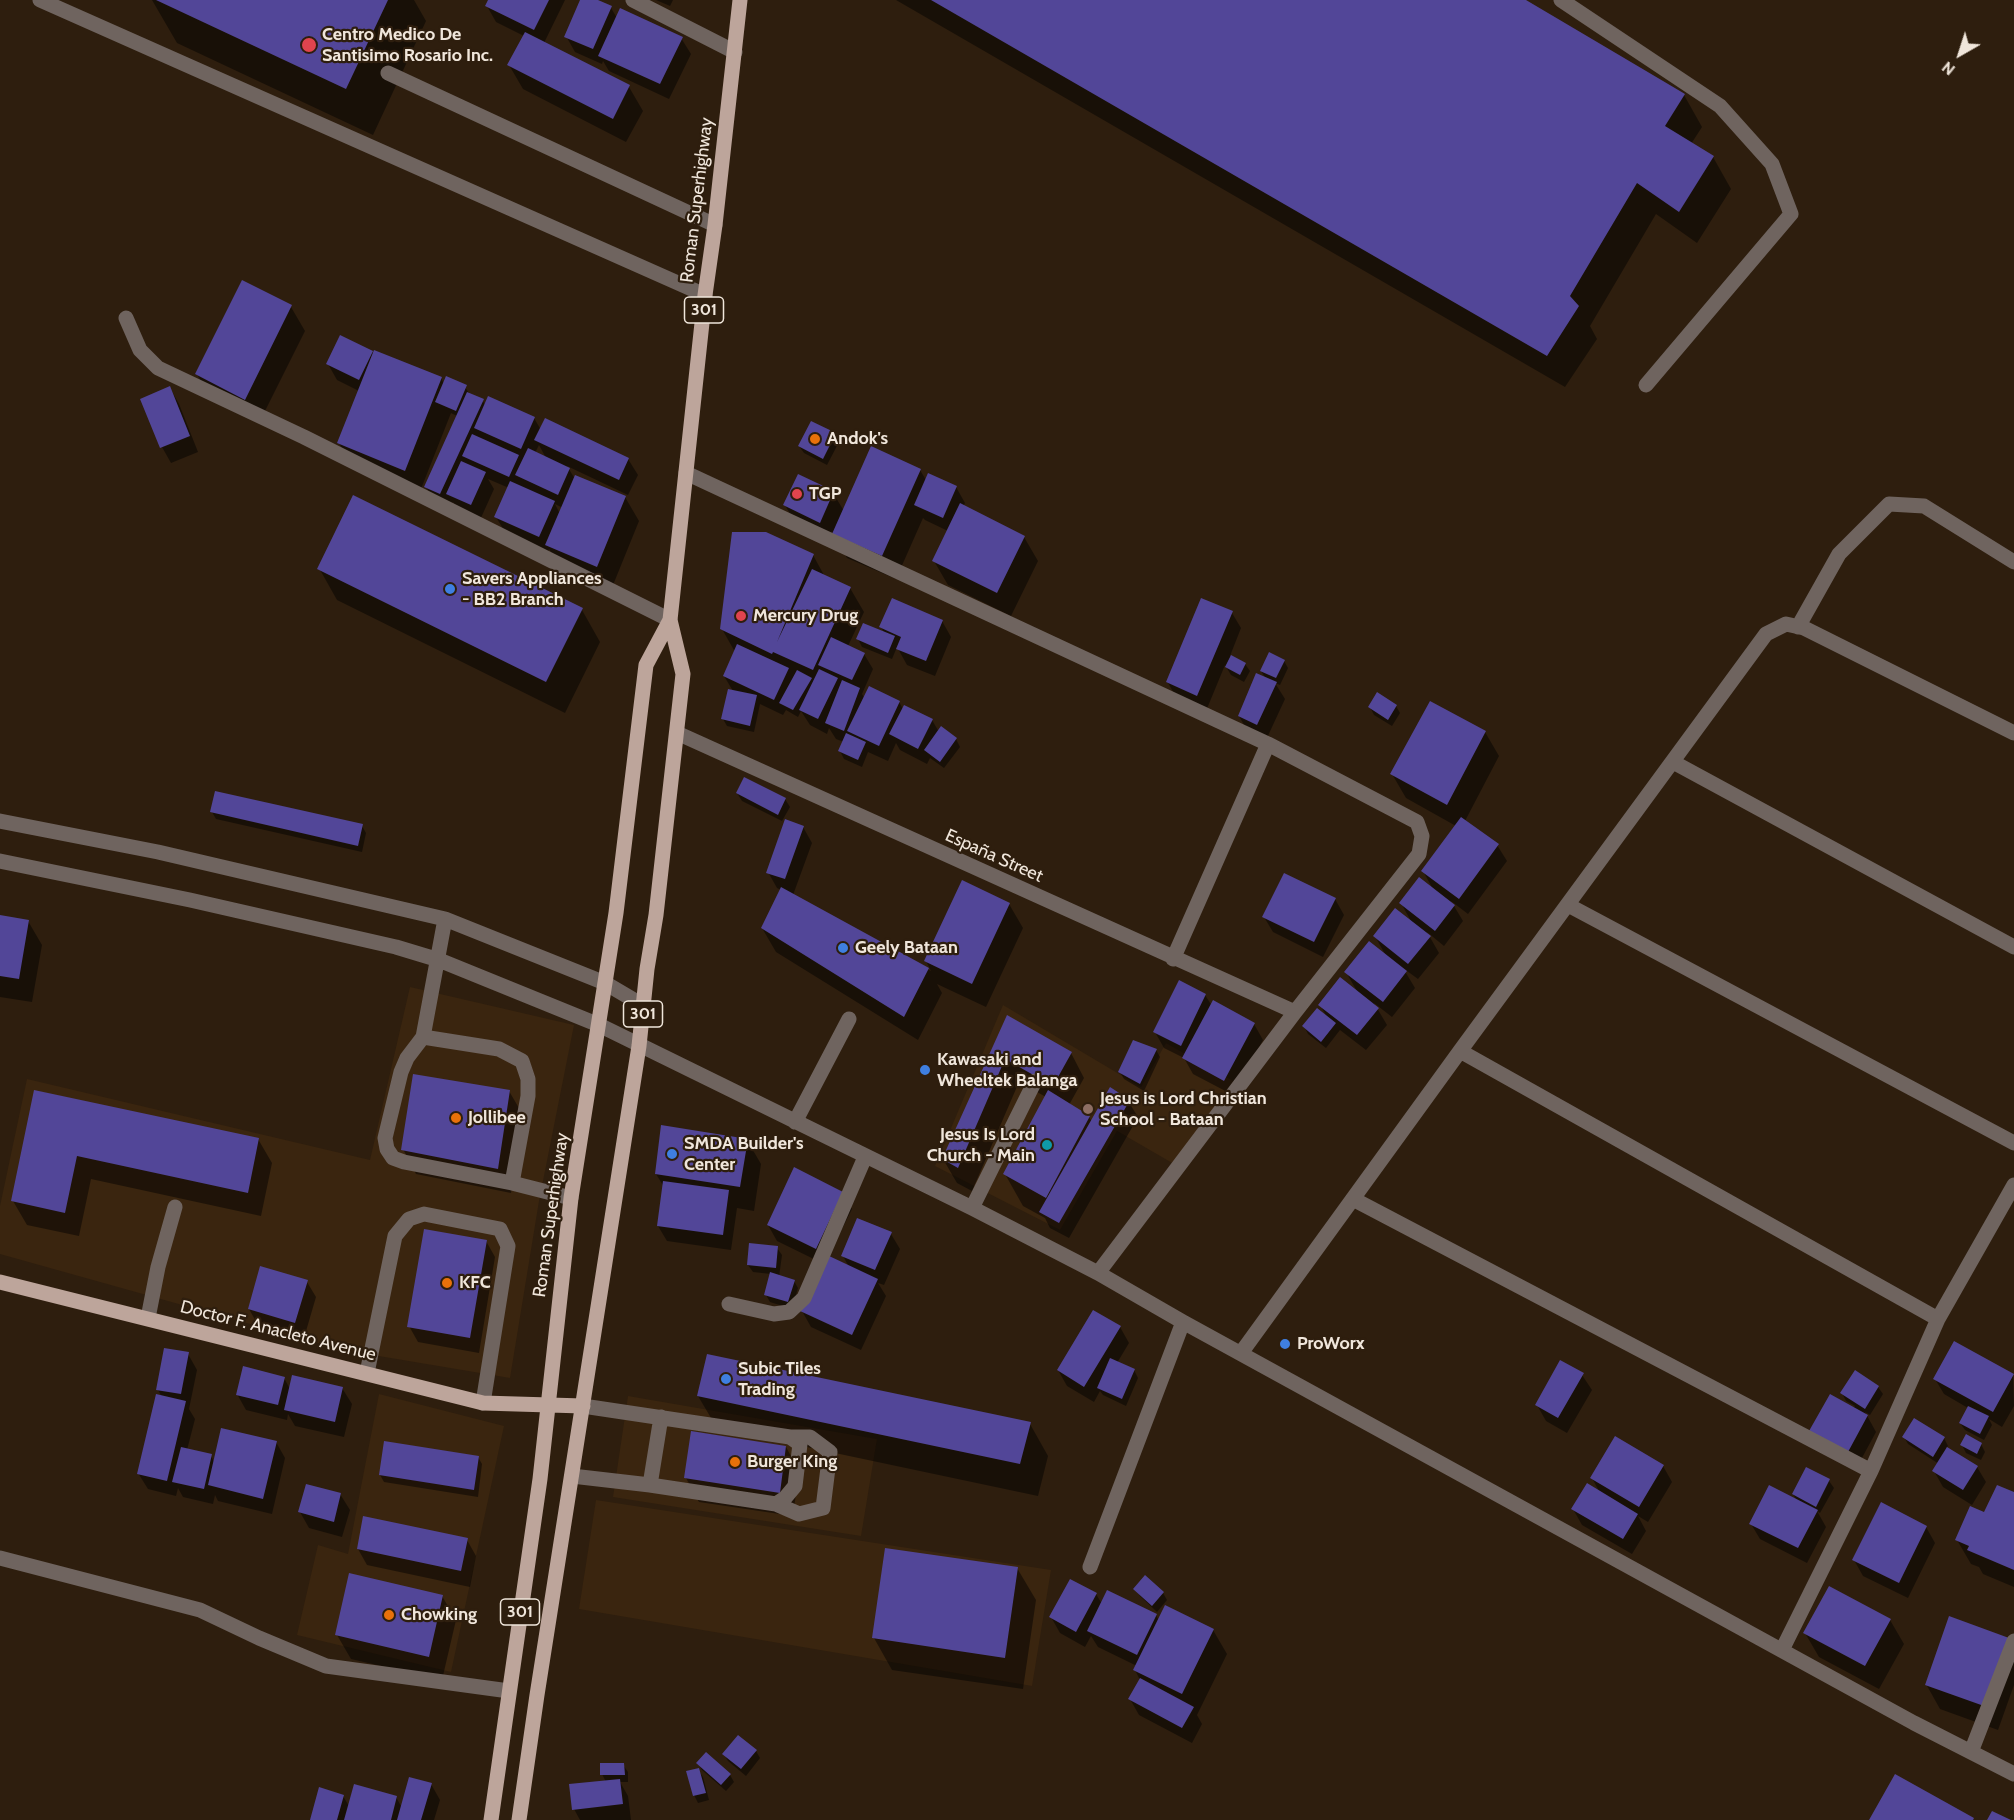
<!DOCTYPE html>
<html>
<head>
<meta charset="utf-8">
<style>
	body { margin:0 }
	#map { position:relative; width:2014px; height:1820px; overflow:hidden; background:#2e1e0e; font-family:Cabin,sans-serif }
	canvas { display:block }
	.north { position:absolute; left:1930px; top:24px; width:60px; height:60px; -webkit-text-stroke:4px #2e1e0e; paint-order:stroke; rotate:219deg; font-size:16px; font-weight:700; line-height:24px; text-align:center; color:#f0e6db }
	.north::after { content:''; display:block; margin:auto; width:21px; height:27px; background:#f0e6db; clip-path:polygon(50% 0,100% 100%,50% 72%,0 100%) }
</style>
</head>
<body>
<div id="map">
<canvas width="2014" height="1820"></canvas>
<div class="north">N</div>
</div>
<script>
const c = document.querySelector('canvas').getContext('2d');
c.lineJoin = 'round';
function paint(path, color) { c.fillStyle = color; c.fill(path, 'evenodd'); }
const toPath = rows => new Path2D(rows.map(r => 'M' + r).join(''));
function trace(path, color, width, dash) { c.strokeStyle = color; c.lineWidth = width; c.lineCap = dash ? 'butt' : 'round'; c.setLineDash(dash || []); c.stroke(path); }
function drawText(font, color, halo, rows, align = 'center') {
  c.font = font + ' Cabin,sans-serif'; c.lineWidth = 4.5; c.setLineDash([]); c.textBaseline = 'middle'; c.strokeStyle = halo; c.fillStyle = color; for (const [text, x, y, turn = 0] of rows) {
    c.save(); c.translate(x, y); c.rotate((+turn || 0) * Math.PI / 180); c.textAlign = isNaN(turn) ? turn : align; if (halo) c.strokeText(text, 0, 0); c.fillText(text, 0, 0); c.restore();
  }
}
const built = toPath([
	[410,987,574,1025,539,1201,510,1378,343,1350,0,1254,0,1206,27,1079,370,1160],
	[1003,1005,1141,1087,1166,1043,1237,1083,1174,1164,1117,1131,1060,1230,935,1166],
	[379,1394,504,1426,451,1672,297,1635,318,1545,348,1554],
	[628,1396,877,1439,861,1536,613,1497],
	[596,1500,1051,1570,1032,1686,579,1609]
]);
const shadow = toPath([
	[152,0,414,0,426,21,373,135,177,43],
	[490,0,565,0,544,43,629,87,643,111,626,142,523,89,509,65,524,36,496,22,487,6],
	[582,0,594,0,611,8,617,18,681,38,691,54,669,99,609,71,603,61,602,64,575,52,566,36],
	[656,0,673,0,670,6],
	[896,0,1523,0,1684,95,1702,127,1691,144,1713,157,1731,189,1697,243,1656,214,1590,326,1597,339,1565,387],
	[291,307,305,331,259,423,210,398,197,374],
	[372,352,374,355,441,378,444,384,465,387,470,395,482,400,486,406,534,418,541,430,628,459,638,475,628,495,567,466,575,479,625,497,639,521,611,590,561,569,549,549,548,552,505,532,496,517,509,488,488,479,494,489,480,520,457,510,453,502,449,509,435,502,426,487,457,416,451,413,419,494,353,467,339,443,359,391,337,380,328,364],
	[539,445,546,458,535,453],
	[555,504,563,508,560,514],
	[170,388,179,404,198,452,171,463,162,447],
	[835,435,839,442,827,465,804,453,799,446],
	[920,470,926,480,956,487,965,503,963,507,1024,537,1038,561,1011,616,948,585,934,561,948,531,925,520,923,518,896,579,847,558,832,531,829,538,794,521,785,505,833,493,844,511],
	[813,555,825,577,850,588,864,612,848,646,864,654,873,669,862,694,865,699,899,702,903,709,932,720,939,732,956,739,960,747,944,768,930,758,927,764,900,750,896,743,888,761,868,752,862,767,844,759,840,751,844,742,836,739,829,728,827,734,810,725,801,711,798,717,786,710,783,715,760,704,754,732,727,726,723,719,733,691,724,676,735,652,722,629],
	[319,568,582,610,600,642,565,713,337,600],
	[1232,613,1241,628,1230,656,1245,664,1250,671,1244,682,1231,675,1225,665,1206,711,1176,697,1167,681],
	[942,621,951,637,935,676,907,665,897,647,892,659,862,647,858,639,885,634,881,627],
	[1284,661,1288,668,1280,685,1275,683,1285,699,1266,740,1248,732,1239,716,1266,679,1261,671],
	[1396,706,1400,713,1392,726,1374,715,1370,707],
	[1485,732,1499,756,1465,821,1497,845,1507,861,1468,914,1451,901,1463,921,1444,946,1427,932,1439,953,1418,979,1403,968,1415,988,1392,1017,1374,1003,1387,1025,1366,1050,1340,1030,1326,1048,1308,1034,1304,1026,1327,1017,1320,1005,1358,993,1346,972,1386,956,1375,936,1412,923,1401,903,1434,891,1423,871,1456,826,1406,798,1392,774],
	[737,793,785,799,790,807,782,821,742,801],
	[212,812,362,826,366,833,362,852,216,819],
	[803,827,812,843,793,895,931,971,926,961,1009,904,1023,928,986,1007,937,984,942,993,918,1040,776,952,762,928,781,890,777,888,768,872],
	[1335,899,1344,915,1323,957,1273,932,1264,917],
	[0,916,28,921,42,945,32,1002,0,997],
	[1205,995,1212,1006,1254,1024,1263,1040,1233,1095,1193,1074,1184,1058,1164,1048,1155,1032],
	[1008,1017,1071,1053,1084,1078,1069,1105,1089,1117,1092,1122,1128,1101,1138,1117,1069,1238,1050,1228,1045,1218,1023,1206,1005,1174,1046,1097,1019,1082,972,1191,957,1183,943,1159],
	[1156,1050,1160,1057,1144,1091,1124,1079,1120,1072],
	[36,1091,258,1139,272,1163,261,1216,91,1179,79,1236,27,1225,13,1201],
	[509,1091,523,1115,511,1193,416,1174,403,1149],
	[747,1140,761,1164,754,1211,737,1208,731,1250,667,1241,658,1226,664,1187,656,1174],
	[842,1193,852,1209,828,1257,849,1267,843,1256,891,1234,900,1249,884,1285,878,1283,886,1296,861,1350,811,1327,802,1311,824,1264,777,1241,768,1225],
	[486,1241,495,1257,479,1353,418,1342,409,1326],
	[777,1248,782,1255,779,1277,794,1281,798,1288,792,1309,770,1302,766,1295,771,1274,753,1272,748,1265],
	[307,1282,316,1297,304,1338,258,1325,249,1309],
	[1120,1327,1129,1343,1117,1363,1134,1370,1138,1378,1126,1406,1103,1395,1100,1391,1094,1402,1067,1386,1058,1370],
	[188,1354,197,1370,189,1409,195,1419,187,1450,211,1456,214,1462,276,1442,285,1458,272,1514,218,1501,215,1495,213,1504,183,1497,178,1488,176,1496,148,1489,138,1473,162,1397,158,1390],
	[1582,1375,1592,1390,1567,1433,1546,1421,1537,1405],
	[2013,1375,2014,1406,2002,1427,1989,1419,1992,1425,1984,1440,1965,1430,1960,1423,1968,1408,1944,1394,1935,1379],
	[284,1378,290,1389,342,1388,352,1404,344,1437,295,1426,288,1414,287,1420,246,1410,237,1394],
	[1878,1387,1883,1394,1870,1415,1865,1412,1876,1432,1857,1467,1820,1447,1855,1406,1846,1401,1842,1393],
	[698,1396,1030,1424,1048,1456,1038,1496,717,1428],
	[1904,1437,1944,1438,1948,1446,1946,1448,1977,1467,1986,1482,1972,1505,1943,1487,1934,1471,1939,1464,1908,1444],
	[1981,1444,1985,1452,1981,1460,1966,1453,1962,1445],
	[786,1447,799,1471,793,1516,699,1502,686,1478],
	[478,1457,482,1464,478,1497,384,1482,380,1475],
	[1663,1466,1672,1482,1648,1522,1638,1516,1646,1531,1632,1554,1582,1525,1573,1509,1600,1493,1592,1478],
	[1806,1469,1829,1481,1834,1488,1820,1513,1817,1511,1826,1527,1807,1563,1760,1539,1751,1524,1797,1501,1793,1494],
	[340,1494,350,1510,342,1537,309,1528,300,1512],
	[2014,1494,2014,1587,1983,1574,1979,1567,1971,1564,1957,1540],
	[1926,1527,1935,1543,1908,1598,1863,1576,1854,1560],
	[467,1540,476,1556,470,1587,367,1565,358,1549],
	[1017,1568,1036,1600,1023,1689,892,1670,874,1638],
	[1071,1581,1096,1594,1102,1604,1156,1615,1159,1621,1213,1630,1227,1654,1197,1715,1202,1724,1192,1743,1139,1715,1130,1699,1140,1680,1135,1670,1137,1666,1098,1647,1091,1636,1085,1647,1060,1633,1051,1617],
	[1135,1589,1163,1593,1167,1600,1157,1612,1140,1596],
	[442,1596,456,1620,442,1680,351,1659,337,1635],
	[1890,1620,1904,1644,1879,1689,1819,1657,1805,1633],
	[2014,1650,2014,1685,1998,1730,1940,1709,1926,1684],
	[756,1751,760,1758,746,1776,728,1761,724,1754],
	[698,1763,730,1775,734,1782,726,1791,702,1770],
	[623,1765,628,1772,628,1782,620,1782,628,1796,631,1820,580,1820,574,1809,606,1782,602,1774],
	[698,1770,703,1777,709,1800,698,1803,694,1795],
	[431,1784,440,1800,434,1820,311,1820,343,1796,349,1806,396,1797,402,1808]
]);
const building = toPath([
	[156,0,388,0,346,89],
	[488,0,549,0,534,30,485,6],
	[580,0,598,0,612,6,593,49,564,37],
	[931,0,1526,0,1685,94,1665,126,1714,156,1679,212,1637,183,1570,296,1579,306,1547,356],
	[620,8,683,37,660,84,598,56],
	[525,32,630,85,613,119,507,65],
	[242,280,292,305,245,400,195,374],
	[340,335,373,351,359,380,326,364],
	[374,350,442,377,405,471,337,443],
	[446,376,467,385,456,411,435,402],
	[170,386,190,436,160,448,140,399],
	[467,392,484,399,440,494,424,487],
	[488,396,535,417,521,449,474,428],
	[545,418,629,458,619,480,534,440],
	[811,421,836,433,823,459,798,446],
	[472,434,519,455,509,477,462,456],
	[871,446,921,469,882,556,832,534],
	[528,448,570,468,558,495,515,475],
	[461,461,486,472,471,505,446,494],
	[928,473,957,486,943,518,914,505],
	[798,474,834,491,820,523,783,505],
	[575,475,626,496,597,567,545,545],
	[510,481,555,501,539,537,494,517],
	[353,495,583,608,546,682,317,569],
	[960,503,1025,536,997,593,932,561],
	[732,532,766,532,814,554,777,642,812,569,851,587,813,670,773,652,772,654,720,629],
	[892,598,943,620,926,661,896,649,901,637,879,627],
	[1201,598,1233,611,1197,696,1166,682],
	[863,623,895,636,888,653,856,639],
	[831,637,865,653,852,680,818,665],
	[737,644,789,668,774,700,723,676],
	[1269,652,1285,660,1276,678,1260,671],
	[1231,655,1246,663,1240,675,1225,667],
	[819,669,838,678,818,719,799,710],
	[797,670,812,678,793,710,779,703],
	[1256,673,1277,682,1257,725,1238,716],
	[842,680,860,688,844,731,825,723],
	[869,686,900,701,879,746,847,731],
	[728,689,757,695,750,726,721,719],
	[1377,692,1397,705,1388,720,1368,707],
	[1430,701,1486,731,1447,805,1390,774],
	[904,705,933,719,918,749,889,734],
	[941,726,957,738,940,762,924,750],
	[846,733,866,742,858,760,838,751],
	[744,777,786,798,778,815,736,793],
	[215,791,363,824,358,846,210,812],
	[1461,817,1499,844,1459,899,1421,871],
	[785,819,804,826,785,879,766,873],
	[1284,873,1336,898,1314,942,1262,917],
	[1419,877,1455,905,1435,931,1399,903],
	[962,880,1010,903,972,984,924,961],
	[781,887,929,968,904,1017,761,928],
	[1395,908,1431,936,1408,964,1373,936],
	[0,915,29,920,19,979,0,976],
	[1369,941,1407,971,1383,1002,1344,972],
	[1340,977,1379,1008,1357,1035,1318,1005],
	[1179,980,1206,994,1181,1046,1153,1032],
	[1213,1000,1255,1023,1224,1081,1182,1058],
	[1317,1008,1336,1023,1321,1042,1302,1026],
	[1007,1015,1072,1052,1053,1086,1005,1059,958,1168,942,1159],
	[1133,1040,1157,1049,1140,1084,1118,1072],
	[413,1074,510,1090,498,1169,401,1150],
	[1110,1087,1130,1100,1059,1223,1039,1212],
	[34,1090,259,1138,248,1193,77,1156,65,1213,11,1201],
	[1048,1090,1090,1116,1046,1198,1003,1174],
	[661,1125,748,1139,740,1187,655,1174],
	[794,1167,843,1192,816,1249,767,1225],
	[663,1181,729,1190,723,1235,657,1226],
	[857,1218,892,1232,875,1270,841,1256],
	[424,1229,487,1240,470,1338,407,1327],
	[749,1243,778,1246,776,1268,747,1265],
	[827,1255,878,1279,852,1335,800,1311],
	[260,1266,308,1280,295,1323,248,1309],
	[770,1272,795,1280,788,1302,764,1295],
	[1093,1310,1121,1326,1084,1387,1057,1370],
	[1954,1341,2014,1374,1993,1412,1933,1379],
	[164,1348,189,1352,181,1394,156,1390],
	[707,1354,1031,1422,1020,1464,697,1396],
	[1110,1358,1135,1369,1122,1399,1097,1388],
	[1560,1360,1584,1373,1558,1418,1535,1405],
	[243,1366,285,1377,278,1405,236,1395],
	[1855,1370,1879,1386,1865,1409,1840,1393],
	[292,1375,343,1387,335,1422,284,1410],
	[156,1394,186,1401,167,1481,137,1474],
	[1830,1394,1868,1415,1848,1452,1809,1431],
	[1968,1406,1989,1416,1980,1434,1959,1423],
	[1914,1418,1945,1437,1933,1457,1902,1437],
	[221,1428,277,1441,263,1499,208,1485],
	[691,1431,786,1446,780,1493,684,1478],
	[1966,1434,1982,1443,1977,1454,1960,1445],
	[1615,1436,1664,1465,1639,1507,1590,1478],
	[384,1441,479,1456,474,1490,379,1475],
	[181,1447,212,1454,204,1489,172,1482],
	[1947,1447,1978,1466,1963,1490,1932,1471],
	[1806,1467,1830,1479,1816,1507,1792,1494],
	[1587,1483,1638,1514,1623,1539,1571,1509],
	[306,1484,341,1493,334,1522,298,1512],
	[1769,1485,1818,1510,1798,1548,1749,1524],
	[1997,1485,2014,1492,2014,1570,1967,1550,1969,1546,1955,1540,1970,1506,1984,1512],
	[1881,1502,1927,1526,1899,1583,1852,1560],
	[363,1516,468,1538,461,1571,357,1549],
	[885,1548,1018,1567,1005,1658,872,1638],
	[349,1573,443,1595,429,1657,335,1635],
	[1145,1575,1164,1592,1152,1606,1133,1589],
	[1070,1579,1097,1593,1076,1632,1049,1617],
	[1829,1586,1891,1619,1865,1666,1803,1633],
	[1107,1590,1157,1614,1137,1655,1087,1631],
	[1165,1605,1214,1629,1182,1694,1133,1670],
	[1949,1616,2009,1638,1984,1706,1925,1685],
	[1140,1678,1194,1707,1182,1728,1128,1699],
	[738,1735,757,1750,741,1769,722,1754],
	[706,1752,731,1774,721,1785,696,1763],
	[600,1763,624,1763,625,1775,600,1775],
	[699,1768,706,1793,693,1796,686,1771],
	[1895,1774,1974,1818,1973,1820,1869,1820],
	[409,1777,432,1783,421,1820,397,1820],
	[620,1779,623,1804,572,1810,569,1784],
	[354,1784,397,1796,391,1820,344,1820],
	[319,1787,344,1795,337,1820,310,1820],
	[1992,1811,2011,1820,1987,1820]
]);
const minor = toPath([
	[40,0,705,295],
	[633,0,735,52],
	[1561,0,1720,106,1772,164,1791,214,1646,385],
	[388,73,715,225],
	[126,318,140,350,158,368,304,437,670,620],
	[686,473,1268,744,1417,822,1422,836,1419,854,1295,1012,1098,1273],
	[1798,627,1839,554,1889,504,1924,506,2014,562],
	[677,733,1295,1012],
	[1673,762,2014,947],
	[0,821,158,852,445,919,605,983,644,1006],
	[0,861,190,900,396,947,439,960,599,1025,972,1208,1098,1273,1183,1322,1914,1723,2014,1774],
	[1568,905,2014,1143],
	[445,919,423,1037,407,1058,401,1072,385,1138,387,1149,393,1158,404,1162,512,1183],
	[1173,959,1268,744],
	[423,1037,499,1049,522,1061,528,1079,528,1096,512,1183,571,1198],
	[1460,1051,1938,1319],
	[795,1122,849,1019],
	[1353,1199,1871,1471],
	[972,1208,1035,1081],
	[729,1304,774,1314,789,1312,804,1298,865,1157],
	[148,1318,158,1267,175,1207],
	[1241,1353,1460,1051,1766,634,1786,624,1804,628,2014,733],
	[367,1373,395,1236,409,1219,424,1214,500,1229,508,1246,483,1403],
	[572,1476,650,1485,776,1504,799,1514,823,1508,830,1452,810,1437,790,1437,583,1406],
	[650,1485,661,1417],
	[776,1504,785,1498,795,1486,800,1444,790,1437],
	[0,1558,200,1610,259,1638,326,1666,509,1691],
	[1090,1567,1183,1322],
	[1782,1650,1871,1471,1938,1319,2014,1185],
	[1971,1752,2014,1641]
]);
const major = toPath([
	[0,1282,483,1403,583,1406],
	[491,1820,540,1479,571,1198,616,913,646,665,670,620],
	[519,1820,537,1695,639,1046,647,969,656,915,683,674,670,620,705,295,715,225,740,0]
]);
const markers = [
	[309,45,8,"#e0444e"],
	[815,439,6,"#e8710a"],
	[797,494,6,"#e0444e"],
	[450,589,6,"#3f7fe0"],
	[741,616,6,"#e0444e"],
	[843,948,6,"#3f7fe0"],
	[925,1070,6,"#3f7fe0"],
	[1088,1109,6,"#8d6e63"],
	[456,1118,6,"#e8710a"],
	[1047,1145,6,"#0f9aa8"],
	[672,1154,6,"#3f7fe0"],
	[447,1283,6,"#e8710a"],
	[1285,1344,6,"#3f7fe0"],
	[726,1379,6,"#3f7fe0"],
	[735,1462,6,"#e8710a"],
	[389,1615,6,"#e8710a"]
];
const shields = [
	[704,310,39],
	[643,1014,39],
	[520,1612,39]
];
const shieldNames = [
	["301",704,310],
	["301",643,1014],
	["301",520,1612]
];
const poiNames = [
	["Centro Medico De",322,35],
	["Santisimo Rosario Inc.",322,56],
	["Andok's",827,439],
	["TGP",809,494],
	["Savers Appliances",462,579],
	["- BB2 Branch",462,600],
	["Mercury Drug",753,616],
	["Geely Bataan",855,948],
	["Kawasaki and",937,1060],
	["Wheeltek Balanga",937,1081],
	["Jesus is Lord Christian",1100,1099],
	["School - Bataan",1100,1120],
	["Jollibee",468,1118],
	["Jesus Is Lord",1035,1135,"right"],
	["Church - Main",1035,1156,"right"],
	["SMDA Builder's",684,1144],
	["Center",684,1165],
	["KFC",459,1283],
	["ProWorx",1297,1344],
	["Subic Tiles",738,1369],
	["Trading",738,1390],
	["Burger King",747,1462],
	["Chowking",401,1615]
];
const streetNames = [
	["Roman Superhighway",697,200,-83],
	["España Street",994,856,24],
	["Roman Superhighway",551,1215,-82],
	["Doctor F. Anacleto Avenue",278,1331,14]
];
paint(built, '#3a250f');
paint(shadow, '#0007');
paint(building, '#524698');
trace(minor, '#6f645f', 15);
trace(major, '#bda59b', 15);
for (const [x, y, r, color] of markers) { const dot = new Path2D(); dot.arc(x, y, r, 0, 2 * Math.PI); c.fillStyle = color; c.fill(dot); trace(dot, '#2e1e0e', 2); }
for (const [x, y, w] of shields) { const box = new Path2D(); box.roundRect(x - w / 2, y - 13, w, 26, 4.5); c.fillStyle = '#2e1e0e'; c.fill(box); trace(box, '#f0e6db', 1.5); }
drawText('bold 16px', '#f0e6db', null, shieldNames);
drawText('bold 18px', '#f0e6db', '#2e1e0e', poiNames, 'left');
drawText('18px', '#f0e6db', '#2e1e0e', streetNames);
</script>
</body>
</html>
